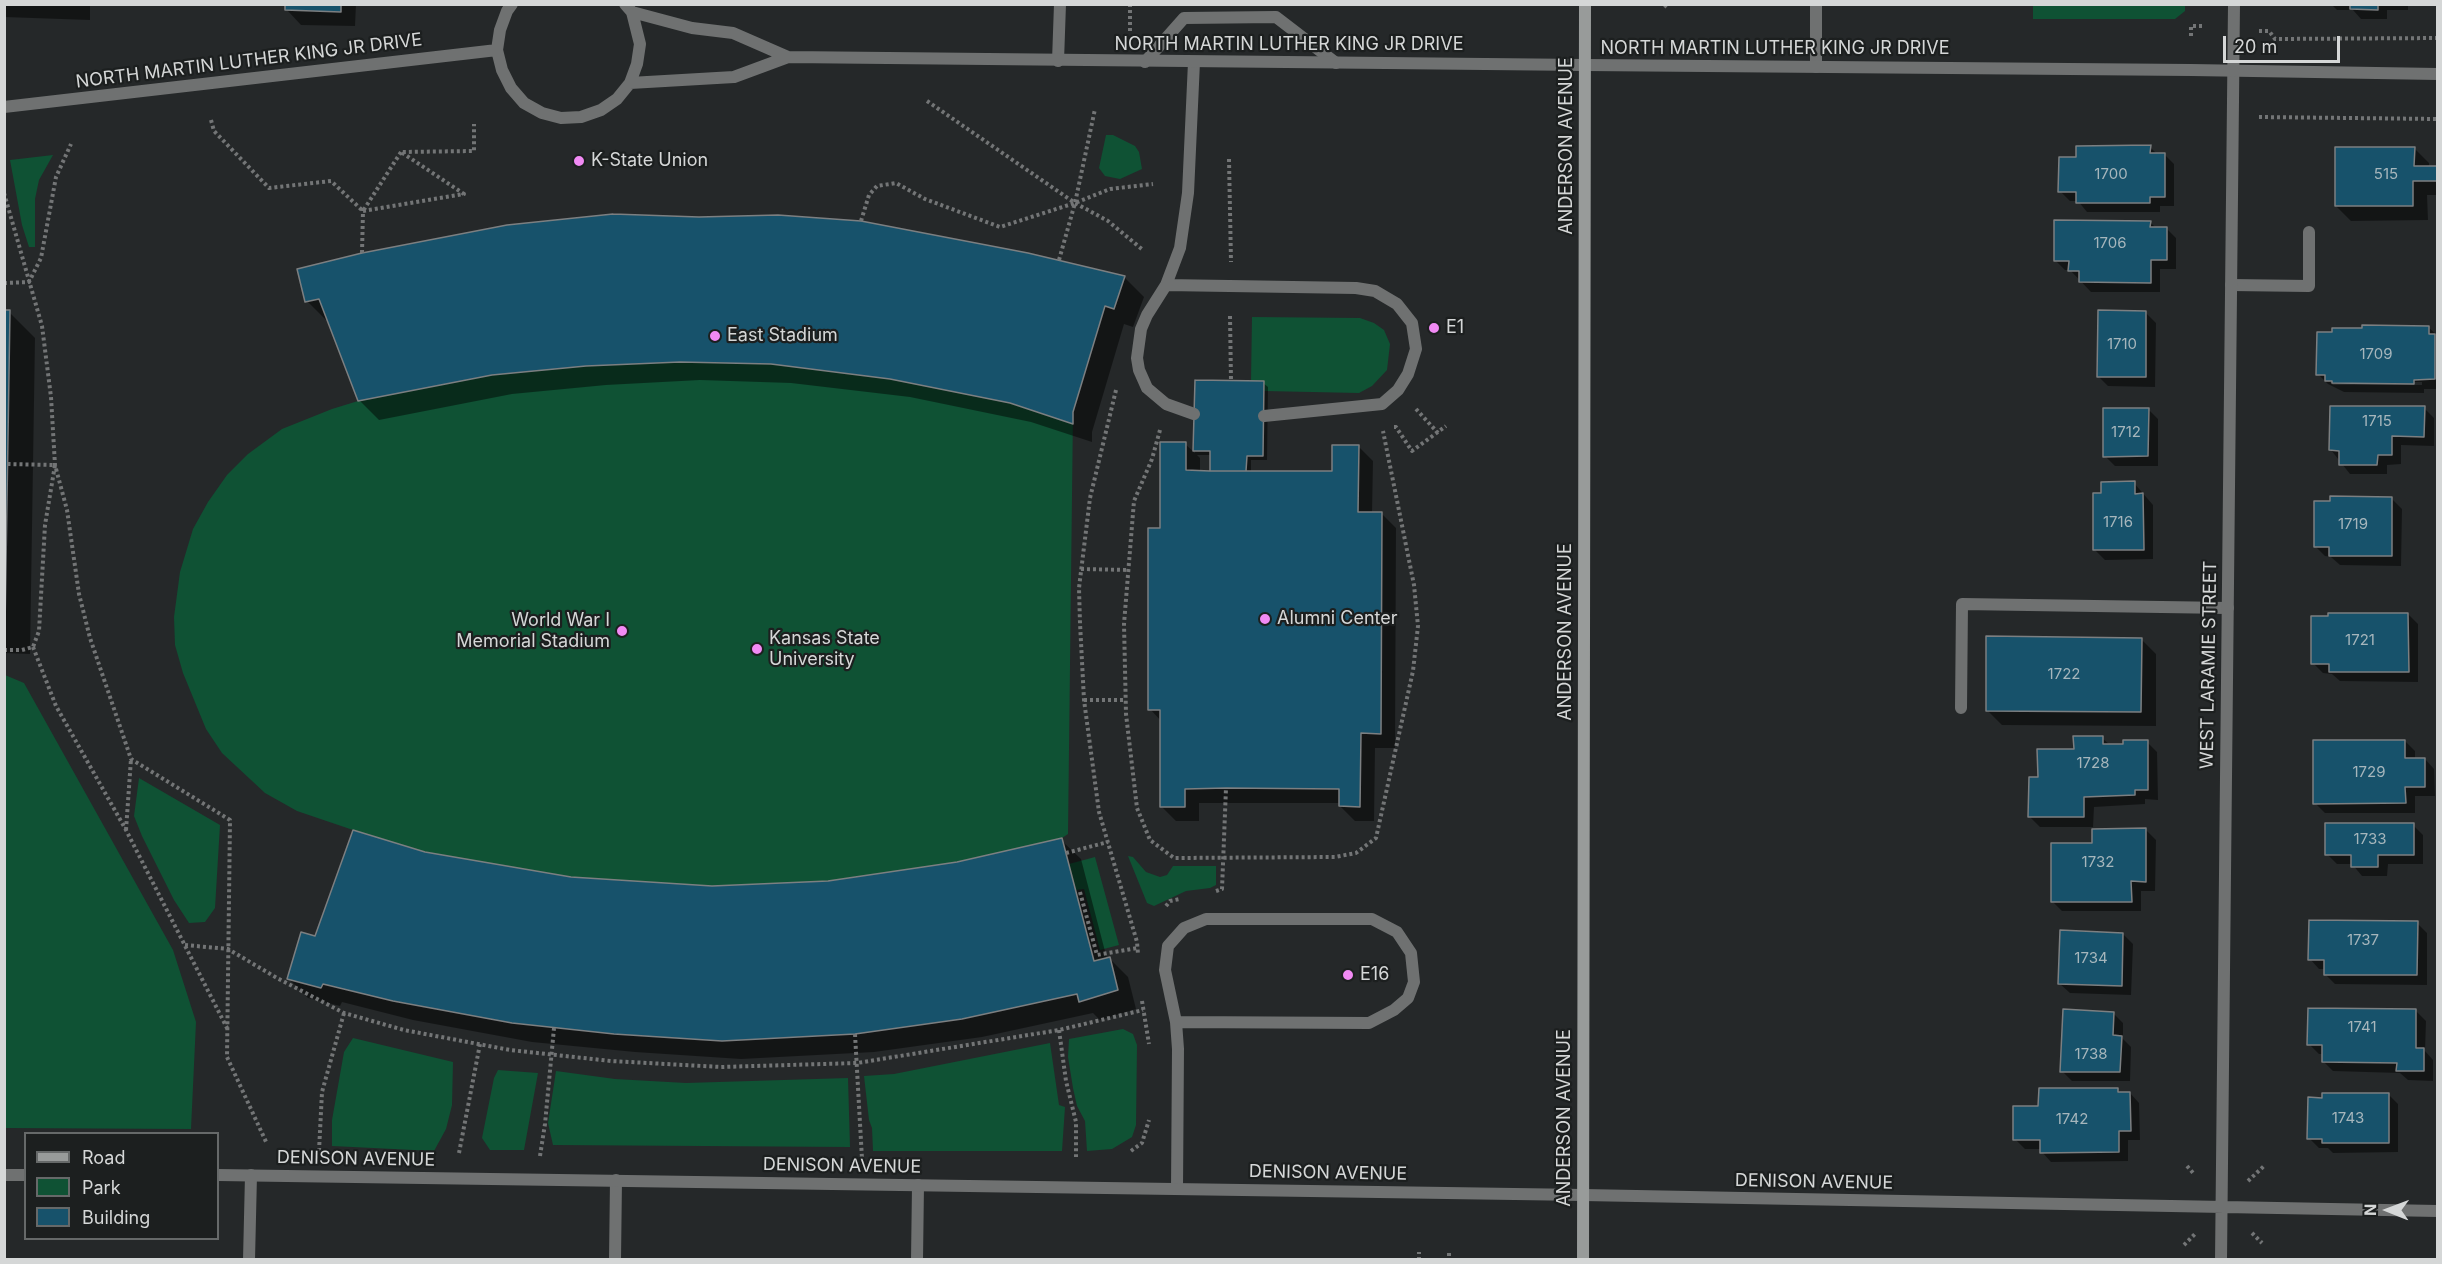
<!DOCTYPE html>
<html>
<head>
<meta charset="utf-8">
<style>
	body { margin:0 }
	#map { position:relative; width:2442px; height:1264px; overflow:hidden; background:#252829; font-family:Inter,sans-serif }
	canvas { display:block }
	.frame { position:absolute; inset:0; border:6px solid #d5d7d7; pointer-events:none }
	.legend { position:absolute; left:24px; top:1132px; width:195px; height:108px; box-sizing:border-box; background:#1c1f1f; border:2px solid #666969; margin:0; padding:8px 10px; list-style:none; font-size:18px; color:#d5d7d7 }
	.legend li { display:flex; align-items:center; gap:12px; height:30px }
	.legend b { width:30px; border:2px solid #666969 }
	.north { position:absolute; left:2358px; top:1180px; width:60px; height:60px; -webkit-text-stroke:4px #1c1f1f; paint-order:stroke; rotate:271deg; font-size:16px; font-weight:700; line-height:24px; text-align:center; color:#d5d7d7 }
	.north::after { content:''; display:block; margin:auto; width:21px; height:27px; background:#d5d7d7; clip-path:polygon(50% 0,100% 100%,50% 72%,0 100%) }
	.scale { position:absolute; left:2223px; top:36px; width:117px; height:27px; box-sizing:border-box; border:3px solid #d5d7d7; border-top:0; padding-left:8px; font-size:18px; line-height:21px; white-space:nowrap; color:#d5d7d7; -webkit-text-stroke:4px #1c1f1f; paint-order:stroke }
</style>
</head>
<body>
<div id="map">
<canvas width="2442" height="1264"></canvas>
<div class="frame"></div>
<ul class="legend">
<li><b style="height:8px;background:#989b9a"></b>Road</li>
<li><b style="height:16px;background:#0f5234"></b>Park</li>
<li><b style="height:16px;background:#17526b"></b>Building</li>
</ul>
<div class="north">N</div>
<div class="scale">20 m</div>
</div>
<script>
const c = document.querySelector('canvas').getContext('2d');
c.lineJoin = 'round';
function paint(path, color) { c.fillStyle = color; c.fill(path, 'evenodd'); }
const toPath = rows => new Path2D(rows.map(r => 'M' + r).join(''));
function trace(path, color, width, dash) { c.strokeStyle = color; c.lineWidth = width; c.lineCap = dash ? 'butt' : 'round'; c.setLineDash(dash || []); c.stroke(path); }
function drawText(font, color, halo, rows, align = 'center') {
  c.font = font + ' Inter,sans-serif'; c.lineWidth = 4.5; c.setLineDash([]); c.textBaseline = 'middle'; c.strokeStyle = halo; c.fillStyle = color; for (const [text, x, y, turn = 0] of rows) {
    c.save(); c.translate(x, y); c.rotate((+turn || 0) * Math.PI / 180); c.textAlign = isNaN(turn) ? turn : align; if (halo) c.strokeText(text, 0, 0); c.fillText(text, 0, 0); c.restore();
  }
}
const green = toPath([
	[2033,5,2185,4,2185,11,2175,19,2033,19],
	[1106,135,1113,135,1135,146,1139,152,1142,169,1120,179,1105,176,1099,168],
	[53,155,39,180,35,199,35,247,29,247,22,225,10,160],
	[613,214,699,217,778,215,861,221,1028,253,1125,276,1114,309,1105,306,1073,412,1068,834,1062,838,1069,864,1095,857,1119,945,1100,950,1084,889,1075,890,1094,960,1110,957,1118,990,1079,1002,1077,994,962,1019,614,1034,512,1023,393,1001,323,984,321,988,287,979,301,932,316,936,353,830,297,811,265,793,222,753,206,729,183,673,175,645,174,617,180,572,193,529,208,502,227,475,248,454,282,429,332,409,358,401,320,299,305,302,297,269,362,253,507,225],
	[1252,317,1360,318,1374,323,1384,330,1390,344,1387,370,1372,386,1359,393,1264,391,1263,381,1251,381],
	[5,675,24,683,173,950,196,1022,191,1129,5,1128],
	[139,778,220,825,215,908,205,922,189,923,174,900,142,836,134,816],
	[1128,856,1133,857,1146,872,1160,877,1167,875,1173,866,1216,866,1216,885,1210,888,1186,891,1154,906,1147,903],
	[1123,1029,1133,1034,1137,1045,1136,1125,1132,1137,1112,1149,1087,1151,1085,1121,1077,1106,1073,1088,1068,1057,1069,1039],
	[353,1038,453,1062,452,1105,446,1129,434,1151,332,1146,332,1120,344,1052],
	[1050,1043,1059,1105,1065,1107,1062,1151,873,1151,872,1128,869,1120,864,1076,894,1074],
	[498,1070,538,1073,524,1150,490,1150,482,1138,494,1078],
	[556,1071,615,1079,686,1083,848,1078,850,1147,553,1145,548,1123]
]);
const shadow = toPath([
	[4,4,90,4,90,20,4,17],
	[287,4,356,4,355,26,301,25,287,10],
	[358,4,458,4,458,6],
	[2322,4,2408,4,2408,10,2387,10,2387,19,2361,19,2353,10,2337,10,2333,6],
	[2150,147,2157,154,2164,154,2174,164,2174,206,2160,206,2160,212,2087,212,2078,201,2070,201,2060,191],
	[2414,148,2429,163,2429,168,2438,168,2438,195,2427,195,2428,220,2351,221,2336,206],
	[2150,222,2156,228,2167,229,2176,238,2176,269,2160,269,2160,292,2091,292,2070,270,2065,270,2055,260],
	[1027,254,1125,278,1144,297,1133,327,1124,324,1092,432,1092,442,1031,422,910,397,791,383,700,380,606,385,512,394,379,420,360,401,329,320,326,320,307,301,299,270],
	[4,312,9,312,35,338,30,654,4,653],
	[2146,313,2156,323,2155,387,2108,386,2098,376],
	[2428,327,2438,336,2438,389,2424,389,2424,393,2344,392,2328,384,2318,374],
	[2330,382,2422,382,2422,385,2333,385],
	[1196,381,1263,383,1268,387,1267,460,1251,460,1251,472,1333,472,1358,446,1373,461,1372,513,1381,513,1396,528,1395,748,1375,748,1374,821,1355,821,1340,806,1340,803,1199,803,1199,821,1176,821,1161,806,1162,722,1150,709,1161,530,1185,444,1195,453],
	[1197,455,1211,455,1211,472,1200,472,1200,458],
	[2424,408,2434,418,2434,446,2401,445,2401,464,2387,465,2387,474,2350,474,2331,450],
	[2148,409,2158,419,2158,466,2115,466,2105,456],
	[2134,483,2153,505,2153,559,2105,560,2095,550,2102,495],
	[2392,499,2402,509,2401,566,2340,565,2331,557,2325,556,2315,546],
	[2408,614,2418,624,2418,682,2340,681,2332,674,2323,673,2313,663],
	[2141,639,2156,654,2156,726,2002,725,1987,710],
	[2102,738,2110,745,2147,742,2157,752,2158,800,2145,799,2145,804,2094,807,2093,827,2040,827,2030,817,2039,779,2075,750],
	[2405,741,2415,751,2415,760,2425,759,2434,769,2435,796,2415,796,2415,813,2325,813,2315,803],
	[2413,825,2423,835,2423,864,2388,864,2387,876,2362,876,2352,864,2337,864,2327,854],
	[2146,830,2156,840,2155,891,2141,891,2141,911,2062,911,2052,901,2093,844],
	[1061,840,1081,859,1107,959,1109,958,1128,977,1136,1009,1100,1020,1093,1013,982,1037,874,1052,741,1059,635,1052,532,1042,413,1020,342,1002,340,1006,308,998,289,979,316,938,425,854,571,879,712,887,828,882,957,863],
	[2417,923,2427,933,2427,985,2335,984,2325,974,2325,969,2319,969,2310,959],
	[2123,934,2133,944,2131,995,2070,993,2060,984],
	[2416,1011,2426,1021,2425,1051,2433,1060,2433,1081,2408,1080,2400,1073,2333,1071,2323,1061,2323,1054,2319,1054,2309,1044],
	[2113,1013,2123,1023,2123,1039,2131,1047,2130,1081,2072,1081,2062,1071],
	[2117,1089,2122,1094,2130,1093,2139,1103,2140,1140,2128,1140,2128,1161,2051,1162,2042,1152,2042,1149,2025,1149,2015,1139,2040,1107],
	[2388,1094,2398,1104,2398,1152,2333,1153,2328,1148,2319,1148,2309,1138]
]);
const building = toPath([
	[285,4,341,4,341,12,285,10,285,4],
	[2350,4,2378,4,2378,10,2350,9,2350,4],
	[2151,145,2150,153,2165,153,2165,197,2150,197,2150,203,2076,203,2076,192,2058,192,2059,157,2076,157,2076,146,2151,145],
	[2335,147,2415,147,2414,166,2438,166,2438,181,2413,181,2413,206,2335,206,2335,147],
	[613,214,699,217,778,215,861,221,1028,253,1125,276,1114,309,1105,306,1073,412,1073,424,1010,403,890,379,771,364,680,362,586,366,492,375,358,401,319,299,305,302,297,269,362,253,507,225,613,214],
	[2054,220,2151,221,2150,227,2167,227,2167,260,2151,260,2151,283,2079,282,2079,271,2068,271,2069,261,2054,261,2054,220],
	[4,310,10,310,5,628,4,628,4,310],
	[2098,310,2146,311,2146,377,2097,377,2098,310],
	[2362,325,2429,326,2429,334,2435,334,2435,379,2414,380,2414,384,2332,383,2332,381,2325,381,2325,375,2316,375,2317,332,2332,332,2332,328,2362,328,2362,325],
	[1195,380,1264,381,1263,456,1247,456,1246,471,1210,471,1210,451,1193,451,1195,380],
	[2330,406,2425,406,2424,437,2392,436,2392,455,2378,455,2377,465,2339,465,2339,451,2329,450,2330,406],
	[2103,408,2149,408,2148,456,2103,457,2103,408],
	[1160,442,1186,442,1186,470,1210,471,1332,471,1332,445,1359,445,1358,512,1382,512,1381,734,1361,733,1360,807,1339,806,1339,789,1226,788,1185,789,1185,807,1160,807,1160,710,1148,710,1148,528,1160,528,1160,442],
	[2135,481,2135,494,2143,493,2144,550,2093,550,2093,493,2101,493,2101,482,2135,481],
	[2330,496,2392,497,2392,556,2329,556,2329,547,2314,547,2314,501,2330,501,2330,496],
	[2328,613,2408,613,2409,672,2329,672,2329,664,2311,664,2311,616,2328,616,2328,613],
	[1986,636,2142,638,2141,712,1986,711,1986,636],
	[2073,736,2103,736,2103,744,2123,744,2123,740,2148,740,2148,790,2135,790,2135,795,2084,797,2084,817,2028,817,2029,777,2038,777,2037,749,2074,749,2073,736],
	[2313,740,2405,740,2405,758,2425,758,2425,787,2405,787,2406,803,2313,804,2313,740],
	[2325,823,2414,823,2414,855,2378,855,2378,867,2351,867,2351,855,2325,855,2325,823],
	[2146,828,2146,882,2131,881,2132,902,2051,902,2051,843,2092,843,2092,829,2146,828],
	[353,830,425,852,571,877,712,886,828,881,957,862,1062,838,1094,961,1110,957,1118,990,1079,1002,1077,994,962,1019,855,1034,722,1041,614,1034,512,1023,393,1001,323,984,321,988,287,979,301,932,315,936,353,830],
	[2309,920,2418,921,2417,975,2324,975,2324,960,2308,960,2309,920],
	[2060,930,2123,933,2122,986,2058,984,2060,930],
	[2308,1008,2416,1009,2416,1048,2424,1048,2424,1071,2396,1071,2397,1063,2322,1062,2322,1045,2307,1045,2308,1008],
	[2063,1009,2114,1012,2113,1035,2122,1036,2120,1072,2060,1072,2063,1009],
	[2039,1088,2118,1088,2118,1092,2130,1092,2131,1131,2119,1131,2119,1152,2040,1153,2040,1140,2013,1140,2013,1106,2038,1106,2039,1088],
	[2322,1093,2389,1093,2389,1143,2322,1143,2322,1139,2307,1139,2308,1097,2322,1098,2322,1093]
]);
const path = toPath([
	[1130,4,1130,34],
	[1664,7,1667,4],
	[2259,31,2269,31,2275,39,2438,38],
	[2191,36,2191,26,2204,26],
	[927,101,1075,203,1108,221,1143,250],
	[2259,117,2438,119],
	[211,120,214,131,269,188,331,181,363,211,401,152],
	[1229,159,1231,262],
	[4,193,42,326,51,397,55,465,67,510,79,594,90,638,131,759,230,820,227,1057,267,1144],
	[861,221,869,195,877,186,896,183,925,199,1000,227,1075,203,1110,189,1153,184],
	[362,253,363,211,464,194,401,152,474,151,474,124],
	[1059,260,1075,203,1095,109],
	[4,283,29,282,41,258,56,177,71,144],
	[1230,316,1231,381],
	[1116,390,1090,498,1079,588,1080,623,1084,700,1099,812,1137,942,1138,954],
	[1416,409,1438,433],
	[1394,427,1396,427,1412,451,1446,426],
	[1160,430,1152,459,1134,501,1124,624,1126,714,1137,808,1150,840,1174,858,1335,857,1356,853,1376,838,1413,671,1418,626,1414,585,1383,431],
	[1081,569,1129,570],
	[33,647,56,706,126,830,227,1028],
	[4,650,22,650,33,647,39,631,45,525,55,465,7,464],
	[1084,700,1126,700],
	[126,830,131,759],
	[1066,853,1108,842],
	[1216,891,1222,889,1226,788],
	[1080,892,1097,955,1137,948],
	[1166,906,1170,901,1180,899],
	[185,945,228,949,277,978,344,1013,404,1030,510,1050,611,1061,721,1067,857,1063,1059,1030,1143,1010],
	[1142,1001,1149,1044],
	[1059,1030,1066,1081,1076,1122,1076,1157],
	[855,1034,862,1159],
	[319,1151,322,1092,344,1013],
	[1131,1151,1142,1143,1149,1120],
	[459,1153,480,1044],
	[540,1156,545,1124,554,1028],
	[2187,1166,2194,1174],
	[2248,1181,2264,1166],
	[2252,1233,2262,1243],
	[2184,1245,2196,1233],
	[1449,1253,1449,1260],
	[1419,1260,1419,1252]
]);
const service = toPath([
	[1058,61,1060,4],
	[1145,62,1184,18,1276,17,1336,63],
	[1194,62,1188,193,1180,248,1166,285,1147,315,1141,329,1137,358,1139,370,1147,388,1166,404,1194,414],
	[1816,67,1816,4],
	[1166,285,1356,288,1375,291,1397,304,1412,323,1416,349,1408,374,1398,390,1382,404,1264,416],
	[2231,285,2309,286,2309,232],
	[1961,708,1962,604,2228,608],
	[1176,1022,1369,1023,1394,1010,1408,998,1414,982,1411,953,1397,932,1372,919,1206,919,1184,928,1168,946,1165,970,1176,1022,1178,1049,1177,1189],
	[615,1260,616,1180],
	[917,1260,918,1185]
]);
const minor = toPath([
	[512,4,507,11,500,30,497,50,502,70,511,88,524,103,542,113,561,118,581,117,601,110,617,99,630,83,637,64,640,44,632,12],
	[625,4,632,12,692,28,733,33,788,57],
	[630,83,734,77,788,57,1585,65],
	[4,107,497,50],
	[1583,1195,2438,1211],
	[249,1260,251,1175],
	[2221,1260,2234,4]
]);
const tertiary = toPath([
	[1585,65,2191,70,2438,74],
	[4,1175,26,1175],
	[218,1175,1583,1195]
]);
const secondary = toPath([
	[1583,1260,1585,4]
]);
const markers = [
	[579,161,6,"#f18af4"],
	[1434,328,6,"#f18af4"],
	[715,336,6,"#f18af4"],
	[1265,619,6,"#f18af4"],
	[622,631,6,"#f18af4"],
	[757,649,6,"#f18af4"],
	[1348,975,6,"#f18af4"]
];
const numberNames = [
	["1700",2111,174],
	["515",2386,174],
	["1706",2110,243],
	["1710",2122,344],
	["1709",2376,354],
	["1715",2377,421],
	["1712",2126,432],
	["1716",2118,522],
	["1719",2353,524],
	["1721",2360,640],
	["1722",2064,674],
	["1728",2093,763],
	["1729",2369,772],
	["1733",2370,839],
	["1732",2098,862],
	["1737",2363,940],
	["1734",2091,958],
	["1741",2362,1027],
	["1738",2091,1054],
	["1743",2348,1118],
	["1742",2072,1119]
];
const streetNames = [
	["NORTH MARTIN LUTHER KING JR DRIVE",1289,45],
	["NORTH MARTIN LUTHER KING JR DRIVE",1775,49],
	["NORTH MARTIN LUTHER KING JR DRIVE",249,61,-7],
	["ANDERSON AVENUE",1567,146,-90],
	["ANDERSON AVENUE",1566,632,-90],
	["WEST LARAMIE STREET",2209,665,-89],
	["ANDERSON AVENUE",1565,1118,-90],
	["DENISON AVENUE",356,1159,1],
	["DENISON AVENUE",842,1166,1],
	["DENISON AVENUE",1328,1173,1],
	["DENISON AVENUE",1814,1182,1]
];
const poiNames = [
	["K-State Union",591,161],
	["E1",1446,328],
	["East Stadium",727,336],
	["Alumni Center",1277,619],
	["World War I",610,621,"right"],
	["Memorial Stadium",610,642,"right"],
	["Kansas State",769,639],
	["University",769,660],
	["E16",1360,975]
];
paint(green, '#0f5234');
paint(shadow, '#0007');
paint(building, '#17526b');
trace(building, '#7c7f81', 1.5);
trace(path, '#737576', 4, [3, 3]);
trace(service, '#6f7171', 12);
trace(minor, '#6f7171', 12);
trace(tertiary, '#6f7171', 12);
trace(secondary, '#989b9a', 12);
for (const [x, y, r, color] of markers) { const dot = new Path2D(); dot.arc(x, y, r, 0, 2 * Math.PI); c.fillStyle = color; c.fill(dot); trace(dot, '#1c1f1f', 2); }
drawText('15px', '#a6b6bc', null, numberNames);
drawText('18px', '#d5d7d7', '#1c1f1f', streetNames);
drawText('18px', '#d5d7d7', '#1c1f1f', poiNames, 'left');
</script>
</body>
</html>
